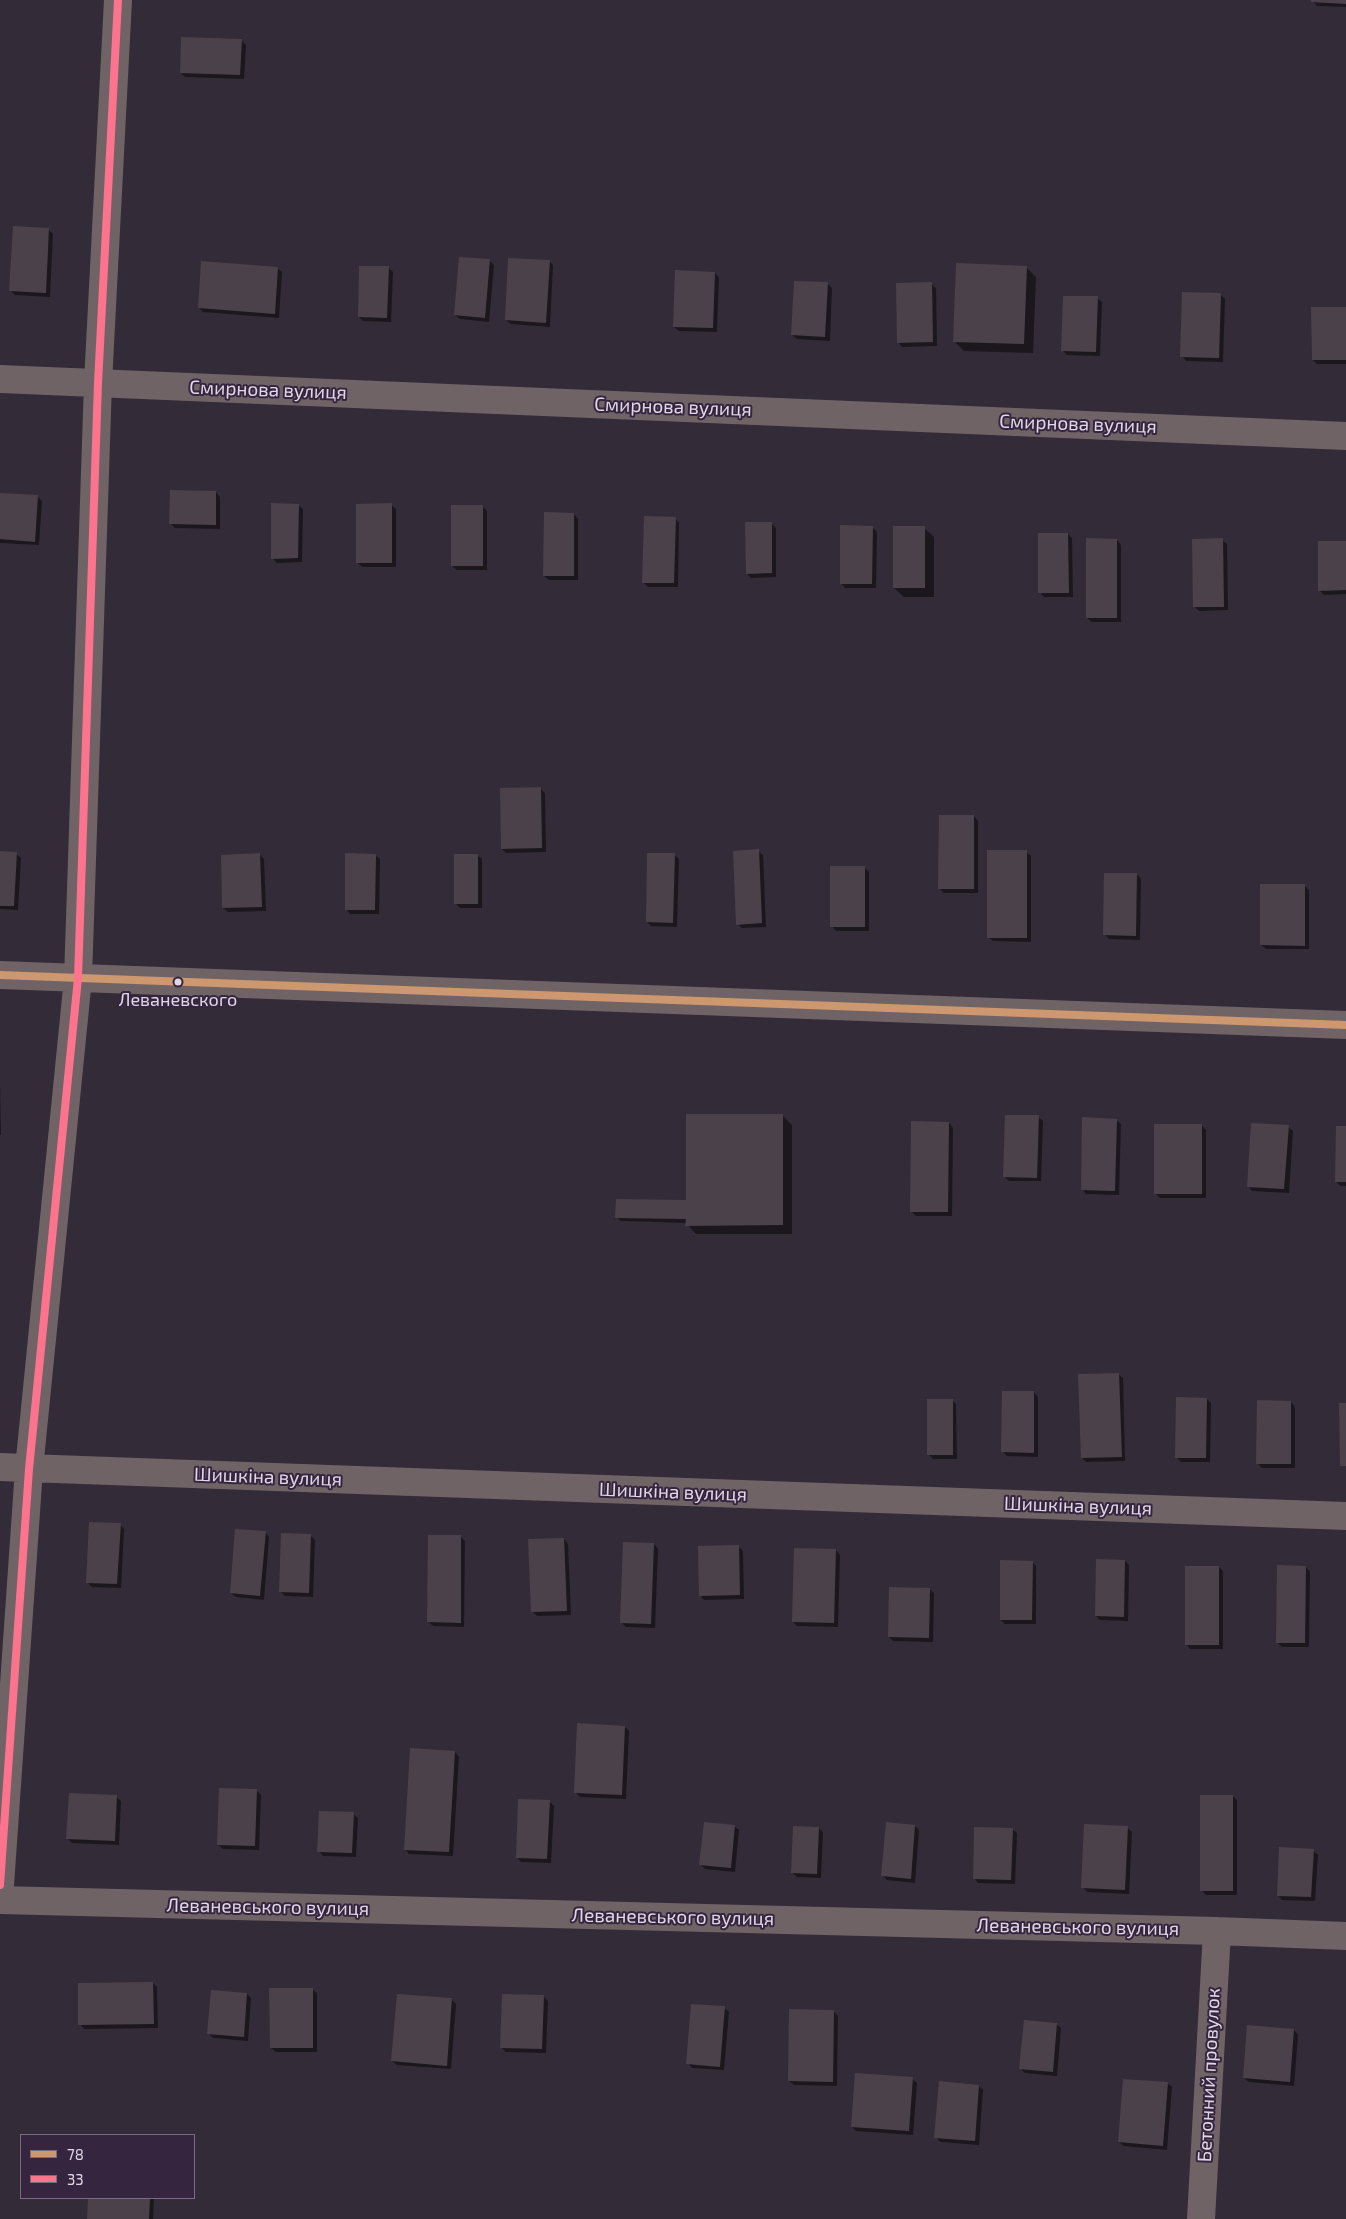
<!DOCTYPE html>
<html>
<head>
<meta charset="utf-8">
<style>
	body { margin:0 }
	#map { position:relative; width:1346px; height:2219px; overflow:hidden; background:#342b38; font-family:"Exo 2",sans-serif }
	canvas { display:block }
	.legend { position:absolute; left:20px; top:2134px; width:175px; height:65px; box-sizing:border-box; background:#35253e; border:1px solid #796c81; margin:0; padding:6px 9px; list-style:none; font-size:15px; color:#e0d6e6 }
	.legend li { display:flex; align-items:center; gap:10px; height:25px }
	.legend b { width:25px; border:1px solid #796c81 }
</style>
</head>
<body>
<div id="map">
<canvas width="1346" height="2219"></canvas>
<ul class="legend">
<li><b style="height:6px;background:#cd976f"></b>78</li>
<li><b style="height:6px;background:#fc738d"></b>33</li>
</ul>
</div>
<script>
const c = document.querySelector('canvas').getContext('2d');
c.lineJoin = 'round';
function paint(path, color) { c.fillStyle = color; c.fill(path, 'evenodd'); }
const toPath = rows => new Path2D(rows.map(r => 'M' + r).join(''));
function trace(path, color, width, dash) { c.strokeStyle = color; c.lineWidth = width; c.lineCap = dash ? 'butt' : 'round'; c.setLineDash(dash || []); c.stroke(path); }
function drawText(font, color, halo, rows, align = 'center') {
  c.font = font + ' "Exo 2",sans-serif'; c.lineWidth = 4; c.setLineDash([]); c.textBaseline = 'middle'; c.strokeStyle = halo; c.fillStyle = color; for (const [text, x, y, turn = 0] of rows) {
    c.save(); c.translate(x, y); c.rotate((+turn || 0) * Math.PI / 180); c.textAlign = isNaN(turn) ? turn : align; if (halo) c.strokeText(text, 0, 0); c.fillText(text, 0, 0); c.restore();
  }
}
const shadow = toPath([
	[1312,0,1346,0,1346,7,1317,6],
	[241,40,246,45,244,79,185,77,181,73],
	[48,229,53,234,50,297,15,295,11,291],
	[489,260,494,265,489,322,460,319,455,315],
	[549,261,553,265,550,327,511,324,506,320],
	[388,267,393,272,391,322,363,321,359,317],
	[1026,267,1036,277,1033,353,964,351,954,341],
	[277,268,282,272,279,318,203,312,199,308],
	[715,273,719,278,717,332,679,331,674,327],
	[828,284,832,288,830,341,797,339,792,335],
	[931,284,936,288,937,346,902,347,898,342],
	[1220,294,1225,299,1223,362,1186,361,1182,356],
	[1097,298,1102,302,1100,356,1067,355,1063,351],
	[1346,308,1346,364,1317,364,1313,360],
	[216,492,220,497,220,529,175,528,170,523],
	[0,494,37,496,42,501,39,545,0,543],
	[298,505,303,509,302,562,277,563,272,558],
	[391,505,396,509,396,567,362,567,358,563],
	[482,506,487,511,487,570,457,570,452,566],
	[574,514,578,519,578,580,549,580,544,576],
	[675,518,679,523,678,587,648,587,643,582],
	[771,523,776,528,776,577,751,578,747,574],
	[872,527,877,532,876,588,845,588,841,583],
	[924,528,934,537,934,597,904,597,894,588],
	[1068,534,1072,538,1073,597,1044,597,1040,592],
	[1117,540,1121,545,1121,622,1092,622,1087,618],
	[1222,540,1227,544,1228,610,1199,611,1194,606],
	[1346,542,1346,594,1324,595,1319,590],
	[540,788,545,793,546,852,506,853,502,849],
	[974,816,978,821,978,893,944,893,939,888],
	[758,851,763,855,766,927,742,928,737,924],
	[1026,852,1031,856,1031,942,993,941,988,937],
	[0,853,16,854,21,858,18,910,0,909],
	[260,855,264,859,266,911,228,912,223,908],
	[375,855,380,859,379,914,350,914,346,909],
	[477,855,482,859,482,908,460,908,456,904],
	[674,855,679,859,677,927,651,926,647,922],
	[864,867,869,872,869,931,836,931,832,926],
	[1137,874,1141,879,1140,940,1109,939,1105,935],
	[1304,885,1309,890,1309,949,1266,949,1261,945],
	[0,1084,1,1135,0,1135],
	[782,1115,792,1125,792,1234,696,1234,686,1223,621,1221,616,1217,687,1201],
	[1038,1117,1043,1121,1041,1181,1009,1181,1004,1176],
	[1116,1120,1121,1124,1119,1195,1086,1194,1082,1189],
	[949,1123,953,1128,952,1216,916,1216,911,1211],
	[1202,1126,1206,1130,1206,1198,1160,1198,1155,1193],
	[1288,1127,1293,1131,1289,1193,1252,1191,1248,1186],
	[1346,1128,1346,1186,1341,1186,1336,1182],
	[1118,1374,1123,1378,1125,1461,1086,1462,1082,1458],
	[1034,1392,1038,1397,1038,1457,1007,1456,1003,1452],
	[1207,1399,1211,1403,1210,1462,1181,1462,1176,1457],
	[952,1400,956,1404,957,1459,933,1459,928,1454],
	[1291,1402,1295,1407,1295,1468,1262,1468,1257,1463],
	[120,1524,124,1529,121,1588,92,1587,87,1582],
	[265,1532,269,1537,264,1600,236,1597,231,1593],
	[311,1536,315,1540,313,1597,285,1596,280,1591],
	[460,1536,465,1541,464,1627,433,1626,429,1622],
	[564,1539,568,1544,571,1615,537,1616,532,1611],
	[654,1544,658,1549,655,1628,626,1627,621,1622],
	[738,1546,743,1551,744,1599,704,1600,700,1595],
	[836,1550,840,1555,838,1627,797,1626,793,1622],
	[1125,1561,1129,1565,1128,1621,1100,1620,1096,1616],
	[1032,1562,1036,1566,1036,1624,1005,1624,1001,1620],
	[1219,1567,1223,1571,1223,1649,1190,1649,1186,1644],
	[1306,1567,1310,1572,1309,1647,1282,1647,1277,1642],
	[929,1589,934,1593,933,1642,893,1641,889,1637],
	[625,1727,629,1731,626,1799,580,1797,575,1792],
	[455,1752,459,1757,453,1856,409,1854,405,1849],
	[256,1790,261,1795,259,1850,223,1849,218,1845],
	[1233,1796,1237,1800,1237,1895,1206,1895,1202,1891],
	[116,1797,121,1801,119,1845,72,1843,68,1839],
	[549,1801,554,1806,551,1863,521,1862,517,1857],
	[353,1814,358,1818,356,1857,323,1856,319,1851],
	[734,1826,739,1830,735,1872,705,1869,701,1865],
	[915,1826,919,1830,915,1883,887,1880,883,1876],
	[1127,1827,1132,1832,1129,1894,1087,1892,1083,1887],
	[818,1828,823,1832,821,1878,797,1877,792,1872],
	[1012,1829,1017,1833,1015,1884,978,1883,974,1878],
	[1313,1850,1318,1855,1315,1901,1282,1900,1278,1895],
	[153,1983,157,1987,158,2028,84,2029,80,2024],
	[312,1989,317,1993,317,2052,276,2052,271,2048],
	[247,1994,251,1998,248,2041,213,2038,209,2034],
	[543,1996,548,2001,546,2053,506,2052,501,2047],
	[451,1999,456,2004,451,2069,397,2065,392,2061],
	[724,2008,729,2012,724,2070,692,2068,688,2063],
	[833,2011,838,2016,837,2086,794,2085,789,2081],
	[1056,2024,1061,2028,1057,2076,1025,2073,1020,2068],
	[1294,2030,1298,2035,1294,2086,1249,2082,1244,2078],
	[912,2079,917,2083,913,2135,856,2131,852,2127],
	[1167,2083,1172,2087,1167,2150,1124,2146,1119,2142],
	[979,2086,983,2090,979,2145,940,2142,936,2137],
	[89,2198,154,2198,153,2219,88,2219]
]);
const building = toPath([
	[1311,0,1346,0,1346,4,1311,2],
	[181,37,242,39,240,75,180,73],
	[13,226,49,228,46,293,9,291],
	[459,257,490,259,485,318,454,315],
	[508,258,550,260,546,323,505,320],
	[201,261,278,267,275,314,198,308],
	[956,263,1027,266,1024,344,953,342],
	[359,266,389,266,387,318,358,317],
	[675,270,715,272,713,328,673,327],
	[794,281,828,282,825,337,791,335],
	[932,282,933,342,897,343,896,283],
	[1182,292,1221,293,1219,358,1180,357],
	[1063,296,1098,296,1096,352,1061,351],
	[1311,307,1346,307,1346,360,1312,360],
	[170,490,216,491,216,525,169,524],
	[0,493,38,495,35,542,0,539],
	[271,503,299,504,298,558,271,559],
	[392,503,392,563,356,563,356,504],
	[451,505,483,505,483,566,451,566],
	[544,512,574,513,574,576,543,576],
	[644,516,676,517,674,583,642,583],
	[745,522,772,522,772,573,746,574],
	[840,525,873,526,872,584,840,584],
	[893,526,925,526,925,588,893,588],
	[1038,533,1068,533,1069,593,1038,593],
	[1086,538,1117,539,1117,618,1086,618],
	[1223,538,1224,607,1193,607,1192,539],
	[1318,541,1346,541,1346,590,1318,591],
	[541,787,542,848,501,849,500,788],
	[939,815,974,815,974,889,938,889],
	[759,849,762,923,736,925,733,851],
	[987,850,1027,850,1027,938,987,938],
	[0,851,17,852,14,906,0,906],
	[260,853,262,907,222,908,221,855],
	[345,853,376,854,375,910,345,910],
	[647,853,675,853,673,923,646,922],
	[454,854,478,854,478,904,454,904],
	[830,866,865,866,865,927,830,927],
	[1104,873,1137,873,1136,936,1103,935],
	[1260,884,1305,884,1305,946,1260,945],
	[686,1114,783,1114,783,1225,685,1226,686,1219,615,1218,616,1199,686,1200],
	[1005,1115,1039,1115,1037,1178,1003,1177],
	[1082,1117,1117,1119,1115,1191,1081,1190],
	[911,1121,949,1122,948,1212,910,1212],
	[1251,1123,1289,1125,1284,1189,1247,1187],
	[1154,1124,1202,1124,1202,1194,1154,1194],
	[1336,1126,1346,1126,1346,1182,1335,1182],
	[1119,1373,1122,1457,1081,1458,1078,1374],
	[1002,1391,1034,1391,1034,1453,1001,1452],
	[1176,1397,1207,1398,1206,1458,1175,1458],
	[927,1399,953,1399,953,1455,927,1455],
	[1257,1400,1291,1401,1291,1464,1256,1464],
	[1339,1403,1346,1403,1346,1466,1340,1466],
	[89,1522,121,1523,117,1584,86,1583],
	[235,1529,266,1531,260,1596,230,1593],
	[281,1533,311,1534,309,1593,279,1592],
	[428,1535,461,1535,461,1623,427,1622],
	[564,1538,567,1611,531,1612,528,1539],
	[623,1542,654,1543,651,1624,620,1623],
	[739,1545,740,1595,699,1596,698,1546],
	[794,1548,836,1549,834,1623,792,1622],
	[1096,1559,1125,1560,1124,1617,1095,1616],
	[1000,1560,1033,1561,1032,1620,1000,1620],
	[1277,1565,1306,1566,1305,1643,1276,1643],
	[1185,1566,1219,1566,1219,1645,1185,1645],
	[889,1587,930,1588,929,1638,888,1637],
	[577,1723,625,1726,622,1795,574,1793],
	[410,1748,455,1751,449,1852,404,1850],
	[219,1788,257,1789,255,1846,217,1845],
	[69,1793,117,1795,115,1841,66,1839],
	[1200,1795,1233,1795,1233,1891,1200,1891],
	[518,1799,550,1800,547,1859,516,1858],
	[319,1811,354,1812,352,1853,317,1852],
	[704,1822,735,1825,731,1868,699,1865],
	[886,1822,915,1825,911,1879,881,1876],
	[1084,1824,1128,1826,1125,1890,1081,1888],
	[793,1826,819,1827,817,1874,791,1873],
	[974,1827,1013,1828,1011,1880,973,1879],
	[1279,1847,1314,1849,1311,1897,1277,1896],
	[153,1982,154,2024,78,2025,78,1983],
	[269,1988,313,1988,313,2048,270,2048],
	[211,1990,247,1993,244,2037,207,2034],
	[397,1994,452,1998,447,2066,391,2061],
	[502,1994,544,1995,542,2049,500,2048],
	[691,2004,725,2006,720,2067,686,2064],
	[789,2009,834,2010,833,2082,788,2081],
	[1024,2020,1057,2023,1053,2072,1019,2069],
	[1247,2025,1294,2029,1290,2082,1243,2078],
	[855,2073,913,2077,909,2131,851,2127],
	[1123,2079,1168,2082,1163,2146,1118,2142],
	[939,2081,979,2085,975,2141,934,2138],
	[88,2198,150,2198,149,2219,87,2219]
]);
const minor = toPath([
	[0,379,1346,436],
	[0,975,1346,1025],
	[0,1467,1346,1516],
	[0,1885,29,1469,78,978,98,383,118,0],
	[0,1900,1217,1931,1346,1936],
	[1201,2219,1217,1931]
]);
const bus1 = toPath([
	[0,975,1346,1025]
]);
const bus2 = toPath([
	[0,1885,29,1469,78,978,98,383,118,0]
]);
const markers = [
	[178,982,4.5,"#e0d6e6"]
];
const busNames = [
	["Леваневского",178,1000]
];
const streetNames = [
	["Смирнова вулиця",268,390,2],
	["Смирнова вулиця",673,407,2],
	["Смирнова вулиця",1078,424,2],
	["Шишкіна вулиця",268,1477,2],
	["Шишкіна вулиця",673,1492,2],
	["Шишкіна вулиця",1078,1506,2],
	["Леваневського вулиця",268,1907,1],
	["Леваневського вулиця",673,1917,1],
	["Леваневського вулиця",1078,1927,1],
	["Бетонний провулок",1209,2075,-87]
];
paint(shadow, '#0007');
paint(building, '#4b414b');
trace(minor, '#706366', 28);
trace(bus1, '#cd976f', 8);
trace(bus2, '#fc738d', 8);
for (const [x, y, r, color] of markers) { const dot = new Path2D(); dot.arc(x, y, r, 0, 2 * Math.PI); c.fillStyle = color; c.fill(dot); trace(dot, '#35253e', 2); }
drawText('18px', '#e0d6e6', '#35253e', busNames);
drawText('19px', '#e0d6e6', '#35253e', streetNames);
</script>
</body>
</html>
